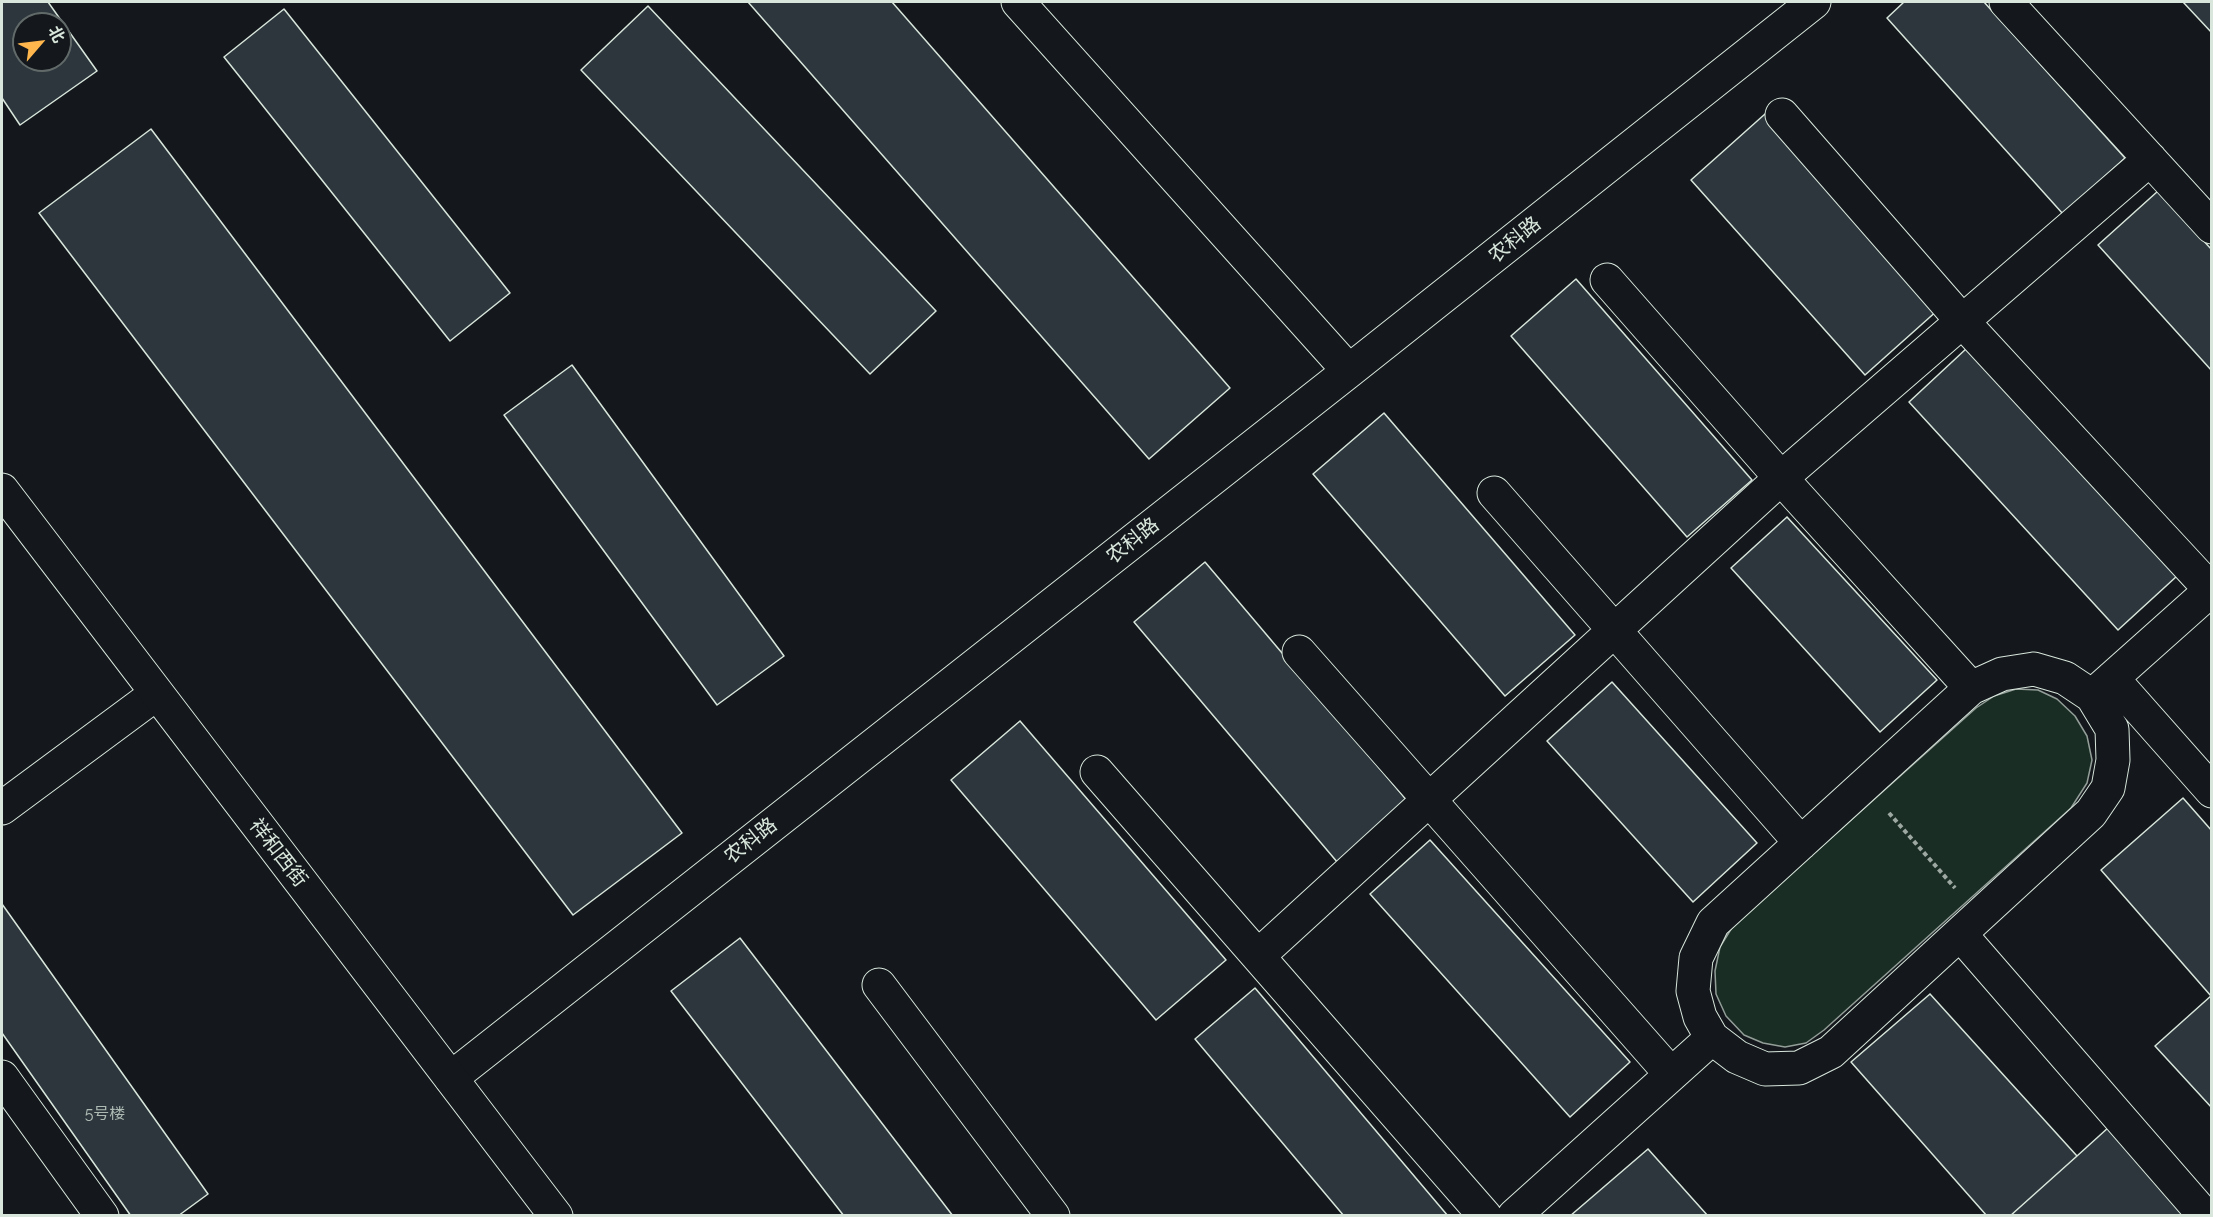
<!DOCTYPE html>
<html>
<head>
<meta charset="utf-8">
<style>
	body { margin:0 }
	#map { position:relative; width:2213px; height:1217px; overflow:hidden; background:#14181c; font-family:Raleway,"Noto Sans SC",sans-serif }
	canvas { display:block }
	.frame { position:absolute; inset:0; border:3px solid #d8e6dc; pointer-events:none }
	.north { position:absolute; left:12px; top:12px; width:60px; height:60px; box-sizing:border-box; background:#14181c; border:2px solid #626a69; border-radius:50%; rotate:62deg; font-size:16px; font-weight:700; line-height:24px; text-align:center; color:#d8e6dc }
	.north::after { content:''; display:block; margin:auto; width:21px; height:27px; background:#ffb74d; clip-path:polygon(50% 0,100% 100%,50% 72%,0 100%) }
</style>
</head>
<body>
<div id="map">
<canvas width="2213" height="1217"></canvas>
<div class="frame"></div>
<div class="north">北</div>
</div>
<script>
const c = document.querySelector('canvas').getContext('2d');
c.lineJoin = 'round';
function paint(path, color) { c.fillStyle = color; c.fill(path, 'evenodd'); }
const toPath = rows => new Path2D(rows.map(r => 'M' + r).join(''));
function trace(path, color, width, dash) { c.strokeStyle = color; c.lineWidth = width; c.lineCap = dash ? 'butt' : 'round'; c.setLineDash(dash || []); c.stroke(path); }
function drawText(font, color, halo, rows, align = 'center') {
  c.font = font + ' Raleway,"Noto Sans SC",sans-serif'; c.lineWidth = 4.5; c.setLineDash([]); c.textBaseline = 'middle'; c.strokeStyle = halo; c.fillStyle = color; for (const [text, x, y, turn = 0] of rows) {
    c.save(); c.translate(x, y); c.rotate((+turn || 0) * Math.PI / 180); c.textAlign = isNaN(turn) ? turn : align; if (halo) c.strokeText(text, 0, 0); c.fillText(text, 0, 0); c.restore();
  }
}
const green = toPath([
	[2016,689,2038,690,2057,699,2075,716,2087,736,2092,760,2087,783,2071,808,1824,1030,1806,1043,1785,1047,1763,1043,1744,1035,1726,1016,1716,994,1715,971,1720,947,1733,926,1976,708,1994,696,2016,689]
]);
const building = toPath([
	[2,2,48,2,97,71,20,125,2,98,2,2],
	[24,24,60,24,60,60,24,60,24,24],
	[748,2,892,2,1230,388,1149,459,748,2],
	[1904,2,1984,2,2125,158,2063,214,1887,18,1904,2],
	[2183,2,2212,2,2212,33,2183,2],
	[648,6,936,311,870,374,581,70,648,6],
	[284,9,510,293,450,341,224,57,284,9],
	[1765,114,1939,309,1865,375,1691,180,1765,114],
	[151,129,682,833,573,915,39,213,151,129],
	[2158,191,2212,250,2212,371,2098,245,2158,191],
	[1576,279,1752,480,1687,537,1511,336,1576,279],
	[1967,348,2177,576,2118,630,1909,402,1967,348],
	[572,365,784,656,717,705,504,415,572,365],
	[1384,413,1575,635,1505,696,1313,474,1384,413],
	[1787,517,1937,680,1880,732,1731,568,1787,517],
	[1205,562,1409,803,1338,863,1134,622,1205,562],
	[1612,682,1757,843,1693,902,1547,741,1612,682],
	[1020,721,1226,960,1156,1020,951,780,1020,721],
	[2183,798,2212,831,2211,996,2101,870,2183,798],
	[1430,840,1630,1062,1570,1117,1370,894,1430,840],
	[2,904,208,1194,178,1216,131,1216,2,1033,2,904],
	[740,938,953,1216,844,1216,671,991,740,938],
	[1255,988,1448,1216,1344,1216,1195,1039,1255,988],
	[1930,994,2077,1156,2010,1216,1987,1216,1851,1062,1930,994],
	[2212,995,2212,1108,2155,1046,2212,995],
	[2109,1127,2187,1216,2010,1216,2077,1156,2109,1127],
	[1648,1149,1708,1216,1570,1216,1648,1149]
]);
const path = toPath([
	[1889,813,1955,888]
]);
const minor = toPath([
	[1018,2,1349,371],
	[2006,2,2212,227],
	[1782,115,1963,322,2211,590],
	[1607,280,1781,478,1971,688],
	[1494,493,1801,843],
	[1299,652,1671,1074],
	[2034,669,2065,678,2092,696,2112,729,2113,760,2108,788,2091,813,1831,1052,1799,1068,1765,1069,1737,1057,1712,1038,1700,1017,1693,991,1696,958,1713,923,1971,688,2002,674,2034,669],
	[2112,678,2212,791],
	[2092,696,2212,589],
	[1097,772,1485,1216],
	[2,808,156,694],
	[1961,935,2205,1216],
	[1258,956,1781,478,2150,159],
	[879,985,1053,1216],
	[2,1077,102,1216],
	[451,1078,1349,371,1814,2],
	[1514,1216,1712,1038]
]);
const major = toPath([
	[2,490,556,1216]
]);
const numberNames = [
	["5号楼",105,1114]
];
const streetNames = [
	["农科路",1515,240,-39],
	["农科路",1133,541,-38],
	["农科路",751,841,-38],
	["祥和西街",278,853,52]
];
paint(green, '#1a2d24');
trace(green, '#939e99', 1.5);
paint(building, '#2c363c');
trace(building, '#d8e6dc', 1.5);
trace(minor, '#d8e6dc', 35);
trace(major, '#d8e6dc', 35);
trace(path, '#9da8a2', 4, [4.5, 3]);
trace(minor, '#14181c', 33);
trace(major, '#14181c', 33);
drawText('16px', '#adbab4', null, numberNames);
drawText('20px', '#d8e6dc', '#14181c', streetNames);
</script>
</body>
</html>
